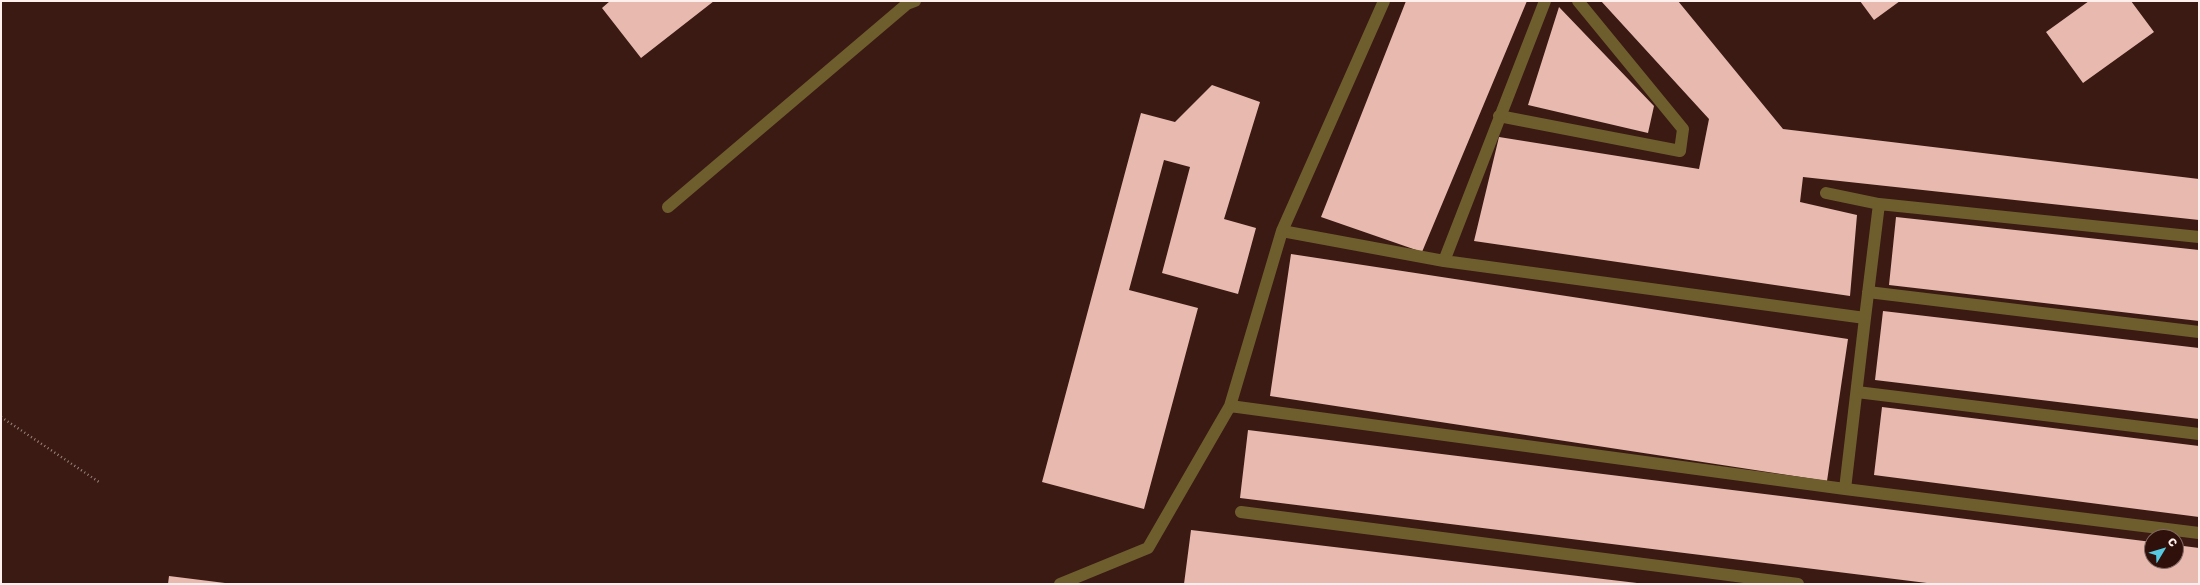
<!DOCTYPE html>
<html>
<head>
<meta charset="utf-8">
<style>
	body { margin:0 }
	#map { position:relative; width:2200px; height:585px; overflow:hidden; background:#3b1a13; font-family:"Golos Text",sans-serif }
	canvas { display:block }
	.frame { position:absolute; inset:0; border:2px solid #fff0ed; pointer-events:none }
	.north { position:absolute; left:2144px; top:529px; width:40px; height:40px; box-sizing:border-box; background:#30100a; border:1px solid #836a65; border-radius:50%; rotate:52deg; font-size:11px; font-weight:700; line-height:16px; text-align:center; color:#fff0ed }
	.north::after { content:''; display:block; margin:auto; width:14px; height:18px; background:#55cae0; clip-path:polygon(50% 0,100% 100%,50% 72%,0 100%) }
</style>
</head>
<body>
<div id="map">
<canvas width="2200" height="585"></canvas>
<div class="frame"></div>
<div class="north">С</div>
</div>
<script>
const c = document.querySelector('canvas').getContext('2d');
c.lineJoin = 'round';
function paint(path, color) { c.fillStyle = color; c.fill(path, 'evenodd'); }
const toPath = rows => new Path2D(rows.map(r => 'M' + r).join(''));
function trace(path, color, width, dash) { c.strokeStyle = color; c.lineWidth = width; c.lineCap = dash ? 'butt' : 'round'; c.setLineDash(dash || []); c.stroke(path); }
const building = toPath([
	[610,1,714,1,641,58,602,8],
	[1406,1,1527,1,1422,252,1321,217],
	[1601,1,1678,1,1783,129,2199,179,2199,220,1803,177,1800,202,1857,215,1850,296,1474,241,1499,137,1699,169,1709,119],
	[1860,1,1900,1,1874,20],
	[2089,1,2131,1,2154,32,2083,83,2046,32],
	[1559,7,1654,106,1648,133,1528,105],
	[1212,85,1260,102,1224,219,1256,228,1238,294,1162,273,1190,167,1164,160,1129,290,1198,308,1144,509,1042,482,1141,113,1175,122],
	[1896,217,2199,250,2199,321,1889,285],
	[1291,254,1848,339,1827,481,1270,396],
	[1883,311,2199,348,2199,419,1875,380],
	[1882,407,2199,446,2199,517,1874,475],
	[1248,430,2152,542,2152,561,2176,561,2176,545,2199,548,2199,584,1935,584,1240,498],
	[1191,530,1637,583,1637,584,1184,584],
	[169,576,225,583,225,584,168,584]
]);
const path = toPath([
	[1,417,99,482]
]);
const lane = toPath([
	[1499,116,1680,151,1683,129,1578,1],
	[1826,193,1879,204],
	[668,207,907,4,915,1],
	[1282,231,1444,261,1865,318,1845,489],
	[1444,261,1545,1],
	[1868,292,2199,332],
	[1865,318,1879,204,2199,237],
	[1857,392,2199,434],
	[1230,406,1845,489,2199,533],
	[1241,512,1798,584],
	[1060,584,1148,548,1230,406,1282,231,1384,1]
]);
paint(building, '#e7b9af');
trace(path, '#9c847f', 2.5, [1, 3]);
trace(lane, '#6e5e2e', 12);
</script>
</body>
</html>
